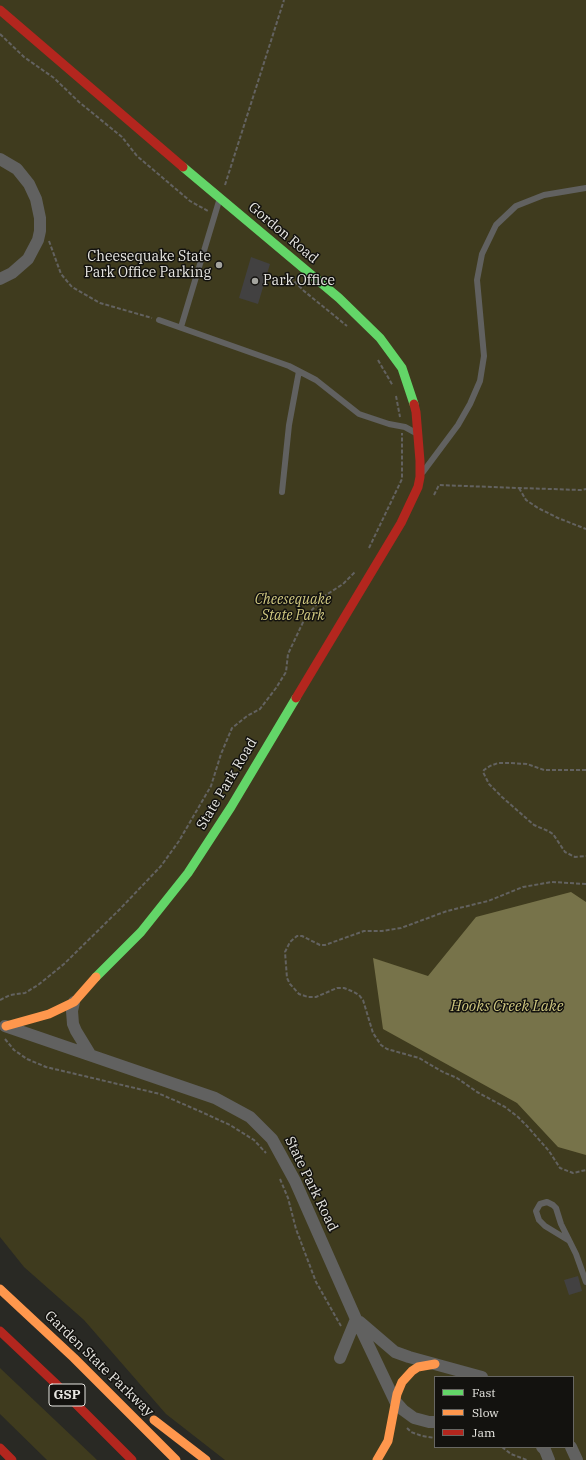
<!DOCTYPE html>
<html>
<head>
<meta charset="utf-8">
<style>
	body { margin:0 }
	#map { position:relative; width:586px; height:1460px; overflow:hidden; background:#292924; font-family:"IBM Plex Serif",serif }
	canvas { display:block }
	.legend { position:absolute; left:434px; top:1376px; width:140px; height:72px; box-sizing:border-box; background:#13120f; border:1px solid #686763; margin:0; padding:5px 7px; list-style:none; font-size:12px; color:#e7e6e1 }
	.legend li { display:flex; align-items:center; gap:8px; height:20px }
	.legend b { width:20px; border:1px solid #686763 }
</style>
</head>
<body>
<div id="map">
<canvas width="586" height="1460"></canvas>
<ul class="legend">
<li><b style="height:5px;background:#63d668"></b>Fast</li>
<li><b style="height:5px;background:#ff974d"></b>Slow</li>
<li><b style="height:5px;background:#b3261e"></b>Jam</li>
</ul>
</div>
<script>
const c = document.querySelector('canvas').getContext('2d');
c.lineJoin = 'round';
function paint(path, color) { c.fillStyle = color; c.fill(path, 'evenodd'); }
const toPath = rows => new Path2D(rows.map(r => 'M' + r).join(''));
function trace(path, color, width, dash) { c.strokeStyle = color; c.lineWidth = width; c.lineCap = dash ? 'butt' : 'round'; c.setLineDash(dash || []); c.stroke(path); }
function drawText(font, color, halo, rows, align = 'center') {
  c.font = font + ' "IBM Plex Serif",serif'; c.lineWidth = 3; c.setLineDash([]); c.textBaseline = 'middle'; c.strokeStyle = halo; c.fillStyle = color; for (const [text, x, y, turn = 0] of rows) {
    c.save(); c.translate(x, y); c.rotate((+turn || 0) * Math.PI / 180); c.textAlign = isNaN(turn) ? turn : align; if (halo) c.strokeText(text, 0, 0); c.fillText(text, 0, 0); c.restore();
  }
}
const green = toPath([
	[0,0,586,0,586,1460,225,1460,166,1414,84,1320,24,1267,0,1237],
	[435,1377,573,1377,573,1447,435,1447],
	[0,1368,94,1457,97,1460,47,1460,0,1414]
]);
const water = toPath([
	[571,892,586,902,586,1155,558,1147,517,1103,383,1029,373,958,428,976,476,917]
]);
const building = toPath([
	[251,257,270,264,258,304,239,298],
	[578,1276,582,1291,569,1295,564,1280]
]);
const path = toPath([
	[0,34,24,57,54,78,79,102,122,137,137,156,190,201,208,211],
	[225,185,284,0],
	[49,241,61,274,72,287,100,303,152,318],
	[286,273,304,291,347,326],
	[378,360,393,386],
	[396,396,400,417],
	[519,488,526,500,538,508,558,518,586,529],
	[434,495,439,485,519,488,581,490,586,489],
	[369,548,402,479,402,433],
	[586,770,544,770,527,764,511,763,498,763,490,766,484,770,483,772,489,784,502,797,534,825,548,831,553,834,565,852,575,857,586,856],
	[586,884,552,882,523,887,488,901,447,911,401,928,382,931,364,931,325,945,320,945,302,936,297,936,290,942,285,952,287,978,290,984,299,994,308,997,316,997,337,988,344,988,354,992,359,995,363,1000,373,1033,381,1045,387,1049,419,1058,443,1072,457,1078,477,1092,505,1107,518,1117,527,1126,549,1151,560,1168,573,1173,586,1170],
	[0,1000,10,995,25,993,38,985,64,964,120,909,161,866,179,841,211,786,221,754,232,728,247,716,260,709,276,688,286,672,288,654,305,618,323,597,343,584,355,572],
	[5,1039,14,1050,27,1059,46,1067,160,1094,197,1110,230,1125,254,1140,266,1153],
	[280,1179,288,1198,296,1229,316,1282,341,1326],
	[407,1428,411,1432,422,1436,435,1438],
	[502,1447,511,1454,527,1460]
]);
const lane = toPath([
	[159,320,289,366,316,380,359,414,389,424,405,427,416,433],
	[181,327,219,201],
	[423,472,458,425,470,404,480,381,484,356,477,280,482,254,496,225,516,206,544,195,586,188],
	[282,492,289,425,299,371],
	[568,1240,545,1226,539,1220,536,1211,540,1204,547,1202,553,1205,556,1208,561,1224,576,1254,586,1282]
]);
const street = toPath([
	[0,159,17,169,29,184,36,199,40,218,40,231,38,240,28,259,12,273,0,279],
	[74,1002,72,1011,73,1024,76,1031,90,1054],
	[5,1026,215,1098,250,1117,272,1139,295,1181,356,1319,395,1401,403,1410,414,1418,429,1422,435,1422],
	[360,1322,395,1352,409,1357,482,1377],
	[340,1358,356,1319],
	[542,1447,545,1450,549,1460],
	[571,1447,577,1460]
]);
const fast = toPath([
	[183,167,339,298,380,338,402,368,414,404],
	[96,977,141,932,188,873,231,807,296,698]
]);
const slow = toPath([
	[6,1026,49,1014,74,1002,96,977],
	[0,1289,74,1358,176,1460],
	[154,1420,206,1460],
	[377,1460,388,1441,397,1394,402,1382,412,1371,418,1367,435,1364]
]);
const jam = toPath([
	[0,10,183,167],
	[296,698,401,523,418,487,420,477,420,461,416,412,414,404],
	[0,1331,54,1382,132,1460],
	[0,1448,12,1460]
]);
const markers = [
	[219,265,4,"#a4a49f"],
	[255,281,4,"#a4a49f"]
];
const shields = [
	[67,1395,36]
];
const shieldNames = [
	["GSP",67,1395]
];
const streetNames = [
	["Gordon Road",283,233,40],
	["State Park Road",227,784,-59],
	["State Park Road",311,1184,64],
	["Garden State Parkway",99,1364,44]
];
const poiNames = [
	["Cheesequake State",211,257],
	["Park Office Parking",211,273],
	["Park Office",263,281,"left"]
];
const parkNames = [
	["Cheesequake",293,600],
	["State Park",293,616]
];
const waterNames = [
	["Hooks Creek Lake",507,1007]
];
paint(green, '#3f3b1e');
paint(water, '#77734a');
paint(building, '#424141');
trace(path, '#636260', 2, [4, 2]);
trace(lane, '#616160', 6);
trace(street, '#616160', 12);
trace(fast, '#63d668', 9);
trace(slow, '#ff974d', 9);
trace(jam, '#b3261e', 9);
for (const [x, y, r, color] of markers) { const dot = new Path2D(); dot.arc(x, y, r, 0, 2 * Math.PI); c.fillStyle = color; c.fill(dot); trace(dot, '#13120f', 1.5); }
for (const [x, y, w] of shields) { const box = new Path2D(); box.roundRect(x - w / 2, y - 11, w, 22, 3); c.fillStyle = '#13120f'; c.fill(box); trace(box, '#e7e6e1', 1); }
drawText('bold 13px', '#e7e6e1', null, shieldNames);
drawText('14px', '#e7e6e1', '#13120f', streetNames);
drawText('14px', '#e7e6e1', '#13120f', poiNames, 'right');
drawText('italic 14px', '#d1c981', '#13120f', parkNames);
drawText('italic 15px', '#cec67f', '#13120f', waterNames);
</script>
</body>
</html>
